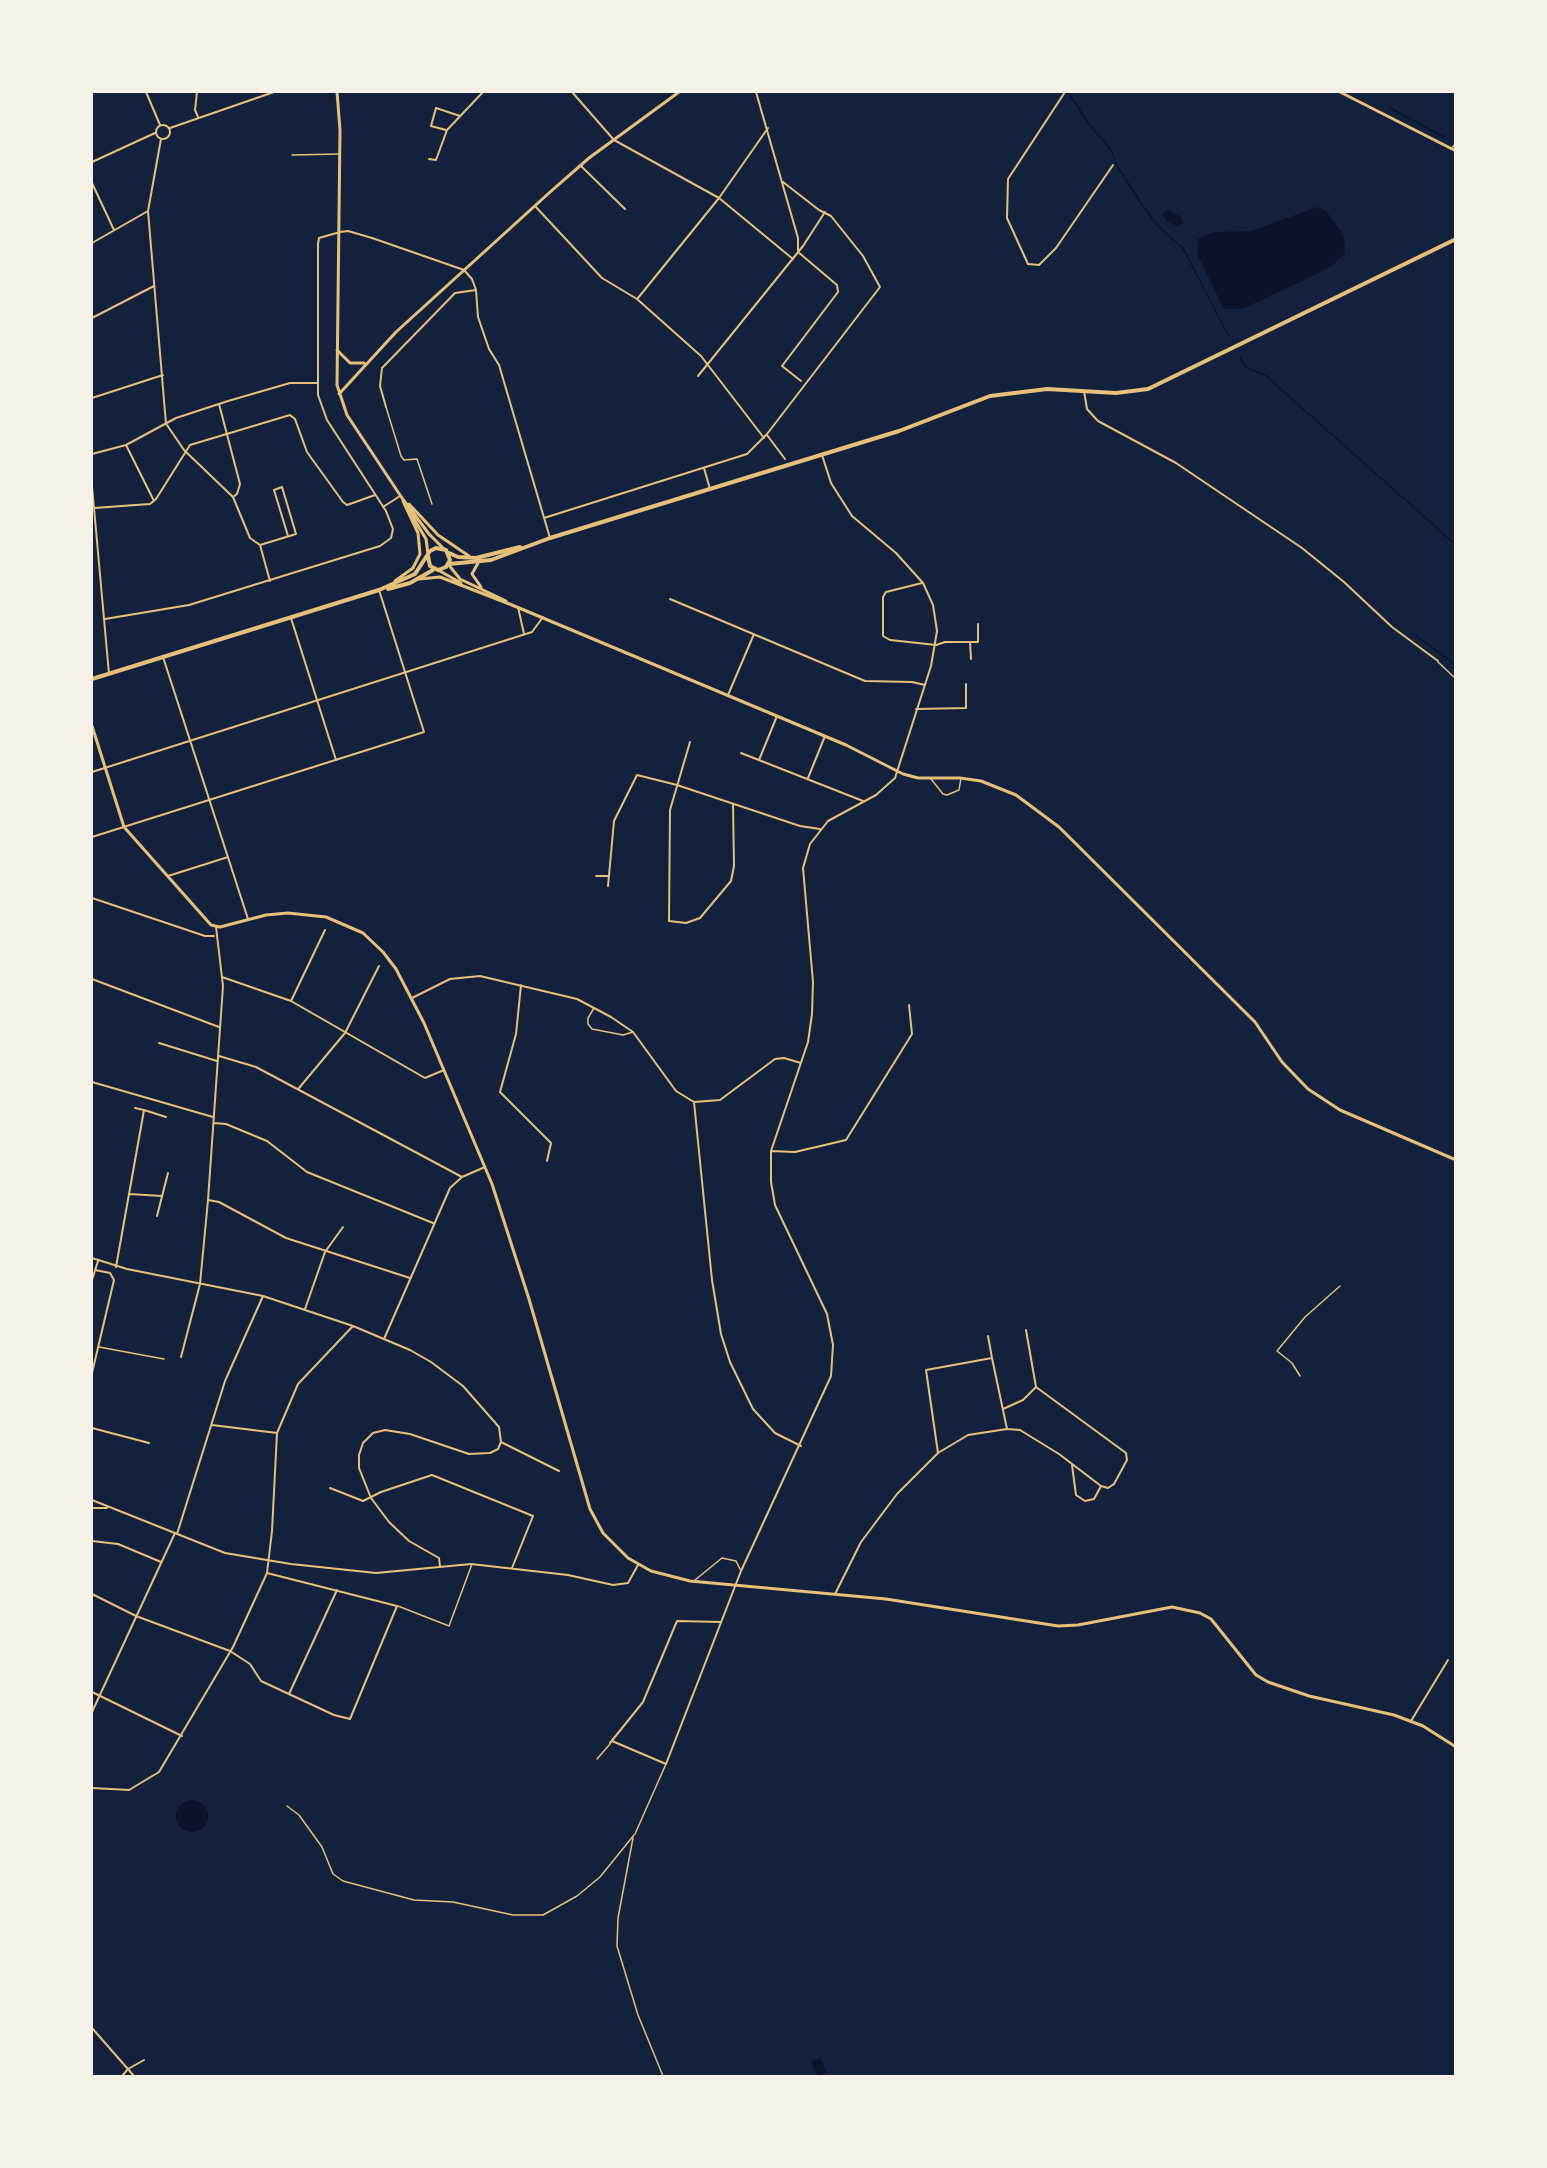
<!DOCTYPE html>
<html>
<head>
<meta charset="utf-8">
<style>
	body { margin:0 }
	#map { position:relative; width:1547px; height:2168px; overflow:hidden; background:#14213d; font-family:Spectral,serif }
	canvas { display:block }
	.frame { position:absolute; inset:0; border:93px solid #f6f1e7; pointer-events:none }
</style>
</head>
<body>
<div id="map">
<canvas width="1547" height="2168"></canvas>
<div class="frame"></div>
</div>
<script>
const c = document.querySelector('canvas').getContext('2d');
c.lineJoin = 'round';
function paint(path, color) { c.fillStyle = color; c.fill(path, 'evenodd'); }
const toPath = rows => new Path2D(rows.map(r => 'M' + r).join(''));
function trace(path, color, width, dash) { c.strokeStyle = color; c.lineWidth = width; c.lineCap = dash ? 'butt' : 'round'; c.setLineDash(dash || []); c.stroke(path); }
const water = toPath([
	[1317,207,1326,211,1344,235,1345,253,1332,266,1309,278,1242,309,1224,309,1197,254,1198,239,1214,232,1252,231],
	[1167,209,1181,217,1183,223,1177,226,1167,222,1163,214],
	'176 1816a16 16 0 1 1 32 0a16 16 0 1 1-32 0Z',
	[820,2058,827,2072,818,2076,811,2062]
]);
const stream = toPath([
	[1068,92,1088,123,1111,150,1117,166,1143,206,1160,228,1183,248,1229,337],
	[1390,108,1444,137],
	[1240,358,1245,367,1265,375,1456,545],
	[1411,632,1456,665]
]);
const service = toPath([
	[1452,148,1456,143],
	[292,155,339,154],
	[1438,662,1456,679],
	[931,779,943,794,947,795,959,790,961,778],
	[594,1008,588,1018,588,1024,592,1029,623,1035,633,1032],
	[99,1347,164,1359],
	[1300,1376,1292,1363,1277,1351,1305,1317,1340,1286],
	[695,1580,722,1558,736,1561,741,1571],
	[398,1606,449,1626,472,1564],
	[597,1759,610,1744],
	[287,1806,299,1815,322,1847,333,1874,343,1881,414,1900,453,1902,513,1915,543,1915,577,1896,600,1877,634,1835],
	[635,1834,666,1764],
	[633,1838,618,1918,617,1946,638,2015,663,2076]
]);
const pedestrian = toPath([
	[386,407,401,456,404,460,417,459,432,504]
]);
const minor = toPath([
	[146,92,160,125],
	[197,92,195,110,198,117],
	[572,92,614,140,719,198,793,259],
	[756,92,798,238,798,252,837,285,838,292,782,366,801,381],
	[1065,92,1008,179,1007,218,1028,264,1039,265,1056,248,1113,165],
	'156 132a7 7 0 1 1 14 0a7 7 0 1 1-14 0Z',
	[170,128,274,92],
	[446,130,431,126,436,108,460,116],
	[161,139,148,211,166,424],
	[429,159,436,160,447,130,483,92],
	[92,162,155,133],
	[581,166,625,209],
	[92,183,114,230],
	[535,206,602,278,637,299,701,356,764,438],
	[92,243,148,211],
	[638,298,719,198,768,128],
	[92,318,154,286],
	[698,376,803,246,825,212],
	[1084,391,1087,409,1098,421,1176,463,1302,548,1344,582,1392,627,1438,661],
	[92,398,163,375],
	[219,404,240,484,237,494,233,497],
	[386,407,380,386,382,368,455,293,476,290],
	[167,425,184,450,233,497,250,538,260,545,270,581],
	[767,435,785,459],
	[126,445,154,501],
	[92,454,126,445,176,418,228,401,290,383,317,383],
	[704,468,710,489],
	[92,486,109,674],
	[383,507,400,496],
	[94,508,150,504,156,499,190,445,290,415,295,419,307,452,343,502,347,505,375,495],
	[544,518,747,454,767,434,880,287,863,256,831,216,819,210,783,182],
	[260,545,296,534,282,487,274,490,288,536],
	[922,583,886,592,883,597,883,636,890,640,936,645,945,642,970,642,971,659],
	[670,599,865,681,912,682,925,685],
	[518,607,524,634],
	[291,618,336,760],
	[105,619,189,605,380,546,391,538,393,529,386,511,327,420,318,395,318,244,319,238,340,232,348,231,372,238,464,270,472,279,476,290,478,317,489,349,499,365,550,538],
	[970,642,978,642,978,624],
	[163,657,248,919],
	[728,695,754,634],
	[916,709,966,708,966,684],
	[690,742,670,810,669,921,686,923,700,918,731,881,734,866,733,804],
	[741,753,863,801],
	[759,760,777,716],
	[92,772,532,632,543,617],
	[808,778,825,736],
	[92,837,424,732,379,590],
	[168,876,228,857],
	[596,876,608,876],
	[608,886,614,821,637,775,677,785,800,826,820,829],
	[92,898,205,936,214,936],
	[222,977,291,1001,425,1078,444,1070],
	[92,979,219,1027],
	[521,985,516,1034,500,1092,551,1143,547,1161],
	[412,998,450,979,480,976,577,999,611,1017,633,1032,676,1091,694,1102,720,1100,775,1059,784,1058,801,1063],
	[291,1001,325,930],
	[159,1043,217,1061],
	[219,1056,256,1067,462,1177],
	[92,1082,213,1117],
	[299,1088,345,1033,379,966],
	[694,1102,712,1280,721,1334,730,1362,753,1409,775,1433,801,1446],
	[135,1108,144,1110],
	[214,1123,226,1124,267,1141,307,1172,433,1223],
	[771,1151,795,1152,846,1140,912,1034,909,1005],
	[129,1194,162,1196],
	[208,1200,219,1202,286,1238,410,1278],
	[157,1216,168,1173],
	[92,1258,127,1269,263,1296,353,1326,410,1350,431,1362,463,1386,499,1427,501,1442],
	[116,1267,144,1110,166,1117],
	[92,1280,98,1261],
	[305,1309,325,1252,343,1227],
	[1026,1330,1036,1387],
	[988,1336,992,1358],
	[384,1339,450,1188,462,1177,485,1167],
	[181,1357,200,1284,208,1200,223,986,216,927],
	[92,1373,114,1280,110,1273,95,1270],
	[212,1425,277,1433],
	[92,1428,149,1443],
	[501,1442,559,1471],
	[938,1453,926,1370,992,1358,1007,1429],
	[1072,1465,1076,1495,1085,1501,1094,1499,1101,1486],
	[330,1488,363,1501,381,1492,432,1475,533,1516,512,1568],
	[92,1500,225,1553,291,1564,376,1573,471,1564,568,1575,613,1585,628,1583,638,1565],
	[92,1508,107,1508],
	[177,1534,225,1381,263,1296],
	[92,1541,118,1544,161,1562],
	[440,1567,439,1558,409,1541,389,1522,371,1498,359,1468,359,1455,363,1443,373,1433,385,1430,410,1434,469,1454,490,1453,498,1449,501,1442],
	[92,1594,136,1616,230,1651,250,1664,261,1681,334,1715,350,1719,397,1606,267,1573],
	[835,1594,861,1542,897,1494,938,1453,968,1435,1007,1429,1020,1430,1059,1454,1101,1486,1108,1488,1114,1484,1127,1460,1126,1453,1036,1387,1023,1400,1003,1409],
	[92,1692,182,1736],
	[289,1694,337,1590],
	[92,1712,175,1533],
	[1411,1721,1448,1660],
	[612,1741,666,1764,741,1571,831,1376,833,1345,827,1314,775,1205,771,1182,771,1151,808,1042,812,1014,813,982,803,868,810,844,828,821,876,795,895,778,931,666,937,631,933,605,923,583,896,553,852,516,831,483,822,455],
	[610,1743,643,1702,677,1621,721,1622],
	[92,1788,129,1790,159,1772,233,1647,267,1573,272,1531,277,1433,298,1384,353,1326],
	[92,2028,134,2076],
	[122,2076,128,2069,144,2060]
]);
const tertiary = toPath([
	[337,92,340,130,337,385,347,415,402,498,429,534,444,549],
	[1340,92,1456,151],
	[337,350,350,363,364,363],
	[339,394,396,332,549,193,589,158,679,92],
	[409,504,438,535,469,556],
	[408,509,426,539,428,554],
	[478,563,472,574,481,587],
	[448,564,460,579,506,601],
	[438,570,461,583],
	[419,579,440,577,512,605,846,745,903,774,918,778,960,778,981,781,1016,795,1059,827,1255,1022,1282,1062,1308,1089,1340,1110,1456,1160],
	[395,581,413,568,420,554,418,533,403,501],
	[92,726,124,827,211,925,220,927,266,915,288,913,326,917,363,933,383,952,396,969,424,1023,492,1184,529,1299,590,1509,603,1533,628,1558,651,1571,690,1581,886,1599,1058,1626,1078,1625,1172,1607,1200,1613,1211,1619,1256,1675,1268,1682,1309,1696,1394,1715,1423,1726,1456,1747]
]);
const primary = toPath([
	[449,553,458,557,476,558,520,547],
	[449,564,491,560,550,538,899,431,990,396,1047,389,1116,393,1148,389,1456,239],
	[388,589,410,583,433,570],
	[92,679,379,590,415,574,430,551,436,548,446,550,450,560,446,567,438,570,430,566,428,556]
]);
paint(water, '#0b132b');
trace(stream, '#0b132b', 1.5);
trace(service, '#e5c07b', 1.5);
trace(pedestrian, '#e5c07b', 1.5);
trace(minor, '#e5c07b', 2);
trace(tertiary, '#e5c07b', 3);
trace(primary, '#e5c07b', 4);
</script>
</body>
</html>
